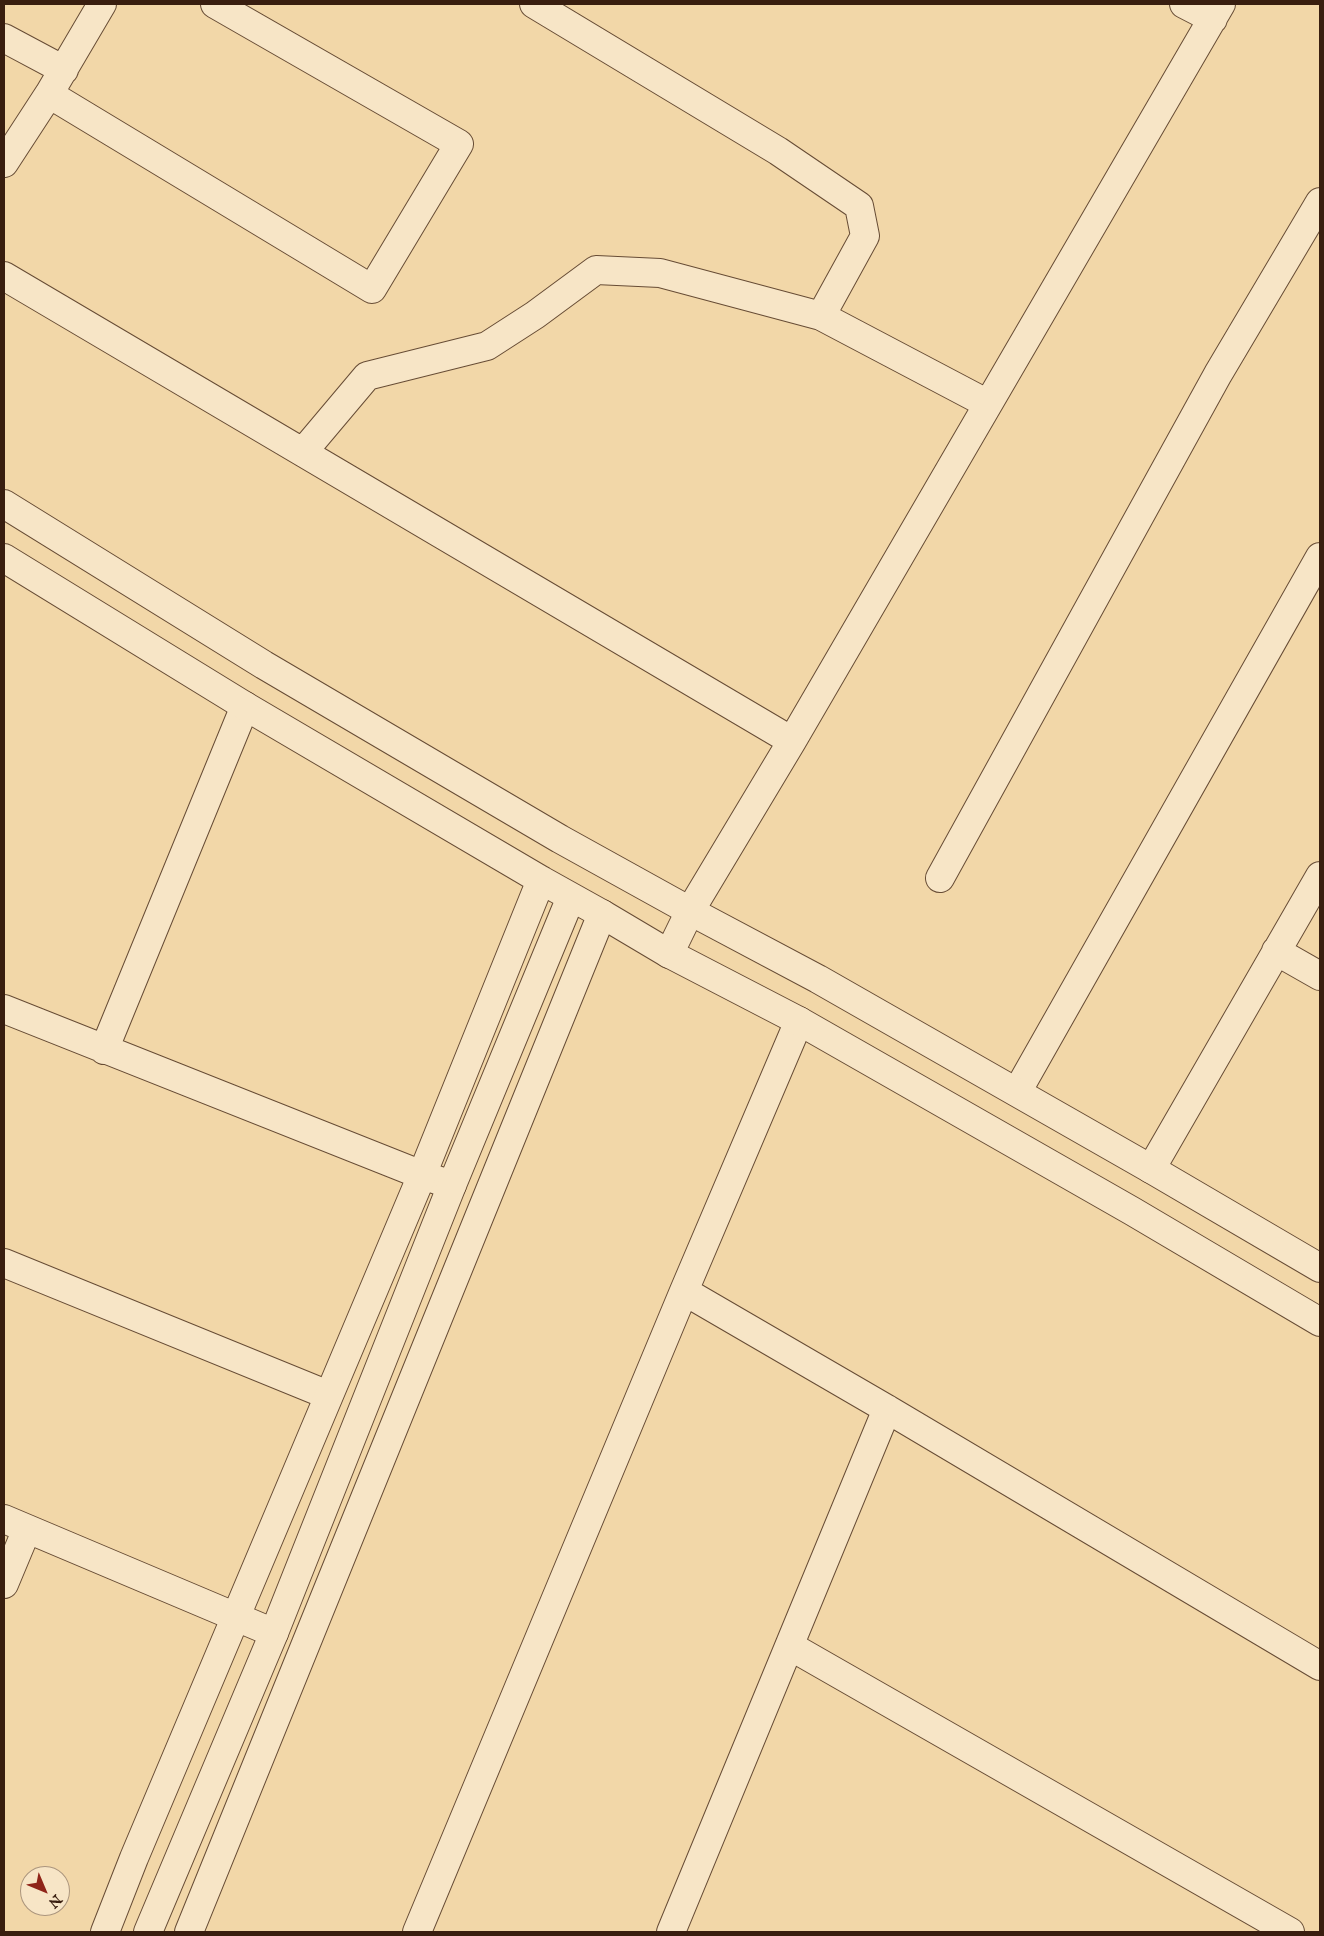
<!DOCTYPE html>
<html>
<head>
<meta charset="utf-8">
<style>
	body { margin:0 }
	#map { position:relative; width:1324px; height:1936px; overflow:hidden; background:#f2d7a8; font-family:"IM FELL English",serif }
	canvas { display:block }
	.frame { position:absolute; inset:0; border:5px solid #391e0f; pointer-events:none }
	.north { position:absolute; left:20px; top:1866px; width:50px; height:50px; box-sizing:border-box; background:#f7e5c6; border:1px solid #ab957d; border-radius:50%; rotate:135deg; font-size:14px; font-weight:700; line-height:20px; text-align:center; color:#391e0f }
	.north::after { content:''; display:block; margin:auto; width:18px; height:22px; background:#8f2418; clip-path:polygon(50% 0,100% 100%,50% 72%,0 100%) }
</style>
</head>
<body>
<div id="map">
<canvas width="1324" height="1936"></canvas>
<div class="frame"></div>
<div class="north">N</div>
</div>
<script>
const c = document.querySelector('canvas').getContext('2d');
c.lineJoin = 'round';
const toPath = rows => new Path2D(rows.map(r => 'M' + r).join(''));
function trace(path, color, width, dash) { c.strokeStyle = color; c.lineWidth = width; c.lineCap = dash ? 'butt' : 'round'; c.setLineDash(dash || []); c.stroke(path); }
const minor = toPath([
	[534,4,778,151,859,206,865,236,821,316],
	[1184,4,1213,19],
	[4,38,64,70],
	[49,94,372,289,459,144,215,4],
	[4,163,49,94,102,4],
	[4,276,792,741],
	[303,452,367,376,487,346,535,315,596,270,660,273,821,316,988,404],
	[940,878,1218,374,1320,202],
	[1276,951,1320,976],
	[669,954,690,911,792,741,1221,4],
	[4,1009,422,1175,452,1185],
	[104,1050,245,706],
	[1017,1092,1320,557],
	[1151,1169,1320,876],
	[4,1263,328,1395],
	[684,1291,887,1409,1320,1666],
	[4,1519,274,1633],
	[4,1584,27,1529],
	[790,1646,1290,1932],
	[189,1932,602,914],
	[417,1932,684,1291,799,1021],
	[671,1932,887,1409]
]);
const tertiary = toPath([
	[4,504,264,665,560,839,690,911,818,979,1151,1169,1320,1268],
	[4,558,245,706,541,880,602,914,666,952,799,1021,1132,1211,1320,1322],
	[105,1932,134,1858,422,1175,541,880],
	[148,1932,274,1633,452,1185,571,897]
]);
trace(minor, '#674c35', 30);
trace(tertiary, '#674c35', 30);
trace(minor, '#f7e5c6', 28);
trace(tertiary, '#f7e5c6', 28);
</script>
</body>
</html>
